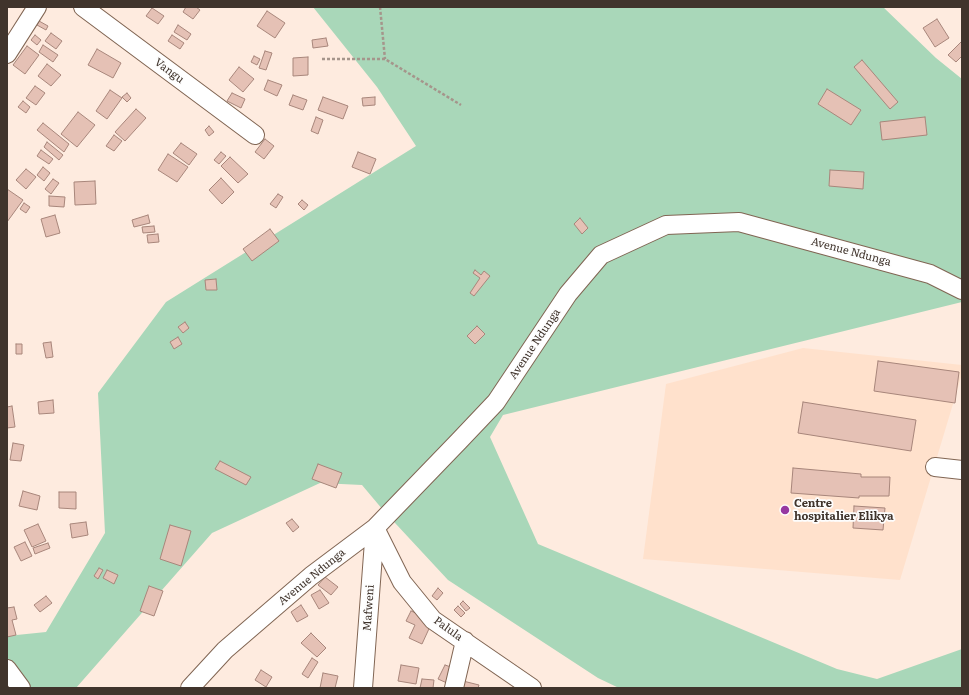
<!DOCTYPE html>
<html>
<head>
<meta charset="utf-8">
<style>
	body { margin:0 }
	#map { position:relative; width:969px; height:695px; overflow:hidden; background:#feebdf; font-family:Literata,serif }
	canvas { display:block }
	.frame { position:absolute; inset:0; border:8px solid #40342c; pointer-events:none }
</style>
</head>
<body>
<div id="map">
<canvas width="969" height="695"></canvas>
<div class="frame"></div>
</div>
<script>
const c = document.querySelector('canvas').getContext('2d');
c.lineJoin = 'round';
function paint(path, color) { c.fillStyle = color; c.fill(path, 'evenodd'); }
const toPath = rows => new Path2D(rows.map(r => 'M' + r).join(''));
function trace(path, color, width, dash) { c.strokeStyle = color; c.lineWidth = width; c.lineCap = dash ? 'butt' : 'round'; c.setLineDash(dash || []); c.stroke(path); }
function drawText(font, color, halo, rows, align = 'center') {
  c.font = font + ' Literata,serif'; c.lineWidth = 3.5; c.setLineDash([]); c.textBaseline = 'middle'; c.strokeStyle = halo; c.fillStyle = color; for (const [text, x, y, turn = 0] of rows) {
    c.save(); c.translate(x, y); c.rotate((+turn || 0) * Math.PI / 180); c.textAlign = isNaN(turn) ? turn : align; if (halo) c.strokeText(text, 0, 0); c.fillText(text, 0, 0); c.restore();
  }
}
const built = toPath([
	[803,348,962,365,962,374,900,580,643,559,666,384]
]);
const green = toPath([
	[313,7,883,7,936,58,962,79,962,302,503,415,490,437,538,544,837,669,877,679,962,649,962,688,619,688,598,678,448,580,383,510,362,485,320,483,212,533,76,688,7,688,7,636,46,632,105,533,98,393,166,302,416,146,377,87]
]);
const building = toPath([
	[186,7,196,7,200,10,193,19,183,12,186,7],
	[152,8,164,16,158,24,146,16,152,8],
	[267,11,285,23,275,38,257,26,267,11],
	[937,19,949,38,935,47,923,28,937,19],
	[39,21,48,26,46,30,37,25,39,21],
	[178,25,191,34,187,40,174,32,178,25],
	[51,33,62,41,56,49,45,41,51,33],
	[35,35,41,40,37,45,31,40,35,35],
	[172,35,184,43,180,49,168,41,172,35],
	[326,38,328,46,313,48,312,40,326,38],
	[962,41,962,56,956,62,948,55,962,41],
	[43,45,58,55,53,62,39,52,43,45],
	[27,46,39,55,25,74,13,65,27,46],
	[97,49,121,63,113,78,88,65,97,49],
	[265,51,272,53,266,70,259,68,265,51],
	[254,56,260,59,257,65,251,62,254,56],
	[308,57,308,75,293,76,293,58,308,57],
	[862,60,898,102,890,109,854,67,862,60],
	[47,64,61,75,51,86,38,76,47,64],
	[239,67,254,79,243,92,229,80,239,67],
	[268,80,282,85,277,96,264,90,268,80],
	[35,86,45,93,36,105,26,98,35,86],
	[827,89,861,110,851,125,818,104,827,89],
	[110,90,122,98,107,119,96,111,110,90],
	[127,93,131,98,127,102,122,97,127,93],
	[232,93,245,99,241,108,227,101,232,93],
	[293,95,307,100,303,110,289,105,293,95],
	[323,97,348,106,343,119,318,110,323,97],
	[375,97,375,105,363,106,362,98,375,97],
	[23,101,30,107,26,113,18,107,23,101],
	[136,109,146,118,125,141,115,132,136,109],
	[78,112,95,125,77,147,61,134,78,112],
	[316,117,323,120,318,134,311,131,316,117],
	[925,117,927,135,882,140,880,122,925,117],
	[43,123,69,144,64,152,37,130,43,123],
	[209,126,214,132,209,136,205,130,209,126],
	[114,135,122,141,114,151,106,146,114,135],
	[265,139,274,146,264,159,255,152,265,139],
	[47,142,63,155,59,160,44,147,47,142],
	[181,143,197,154,189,165,173,153,181,143],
	[41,150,53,159,49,164,37,156,41,150],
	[221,152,226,156,219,164,214,160,221,152],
	[358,152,376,159,370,174,352,167,358,152],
	[168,154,188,167,177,182,158,170,168,154],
	[230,157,248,174,238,183,221,166,230,157],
	[43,167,50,173,44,181,37,175,43,167],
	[26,169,36,177,26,189,16,180,26,169],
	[830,170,864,172,863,189,829,186,830,170],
	[221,178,234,192,222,204,209,190,221,178],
	[53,179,59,183,51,194,45,189,53,179],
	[95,181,96,204,75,205,74,182,95,181],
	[7,189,23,200,7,222,7,189],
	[278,194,283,197,276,208,270,204,278,194],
	[49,196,65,197,64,207,49,206,49,196],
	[302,200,308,205,304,210,298,204,302,200],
	[24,203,30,207,26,213,20,209,24,203],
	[55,215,60,233,46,237,41,219,55,215],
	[148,215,150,223,134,227,132,220,148,215],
	[580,218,588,228,582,234,574,224,580,218],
	[154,226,155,232,143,233,142,227,154,226],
	[270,229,279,241,252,261,243,249,270,229],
	[158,234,159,242,148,243,147,235,158,234],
	[475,270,481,275,484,271,490,276,474,296,470,293,480,278,473,273,475,270],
	[216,279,217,290,206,290,205,280,216,279],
	[185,322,189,328,183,333,178,327,185,322],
	[477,326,485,334,475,344,467,336,477,326],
	[178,337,182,344,174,349,170,342,178,337],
	[51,342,53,357,46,358,43,343,51,342],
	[16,344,22,344,22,354,16,354,16,344],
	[878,361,959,372,955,403,874,391,878,361],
	[53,400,54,413,39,414,38,402,53,400],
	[803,402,916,420,911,451,798,433,803,402],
	[12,406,15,427,7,428,7,407,12,406],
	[13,443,24,445,21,461,10,460,13,443],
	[220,461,251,477,246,485,215,469,220,461],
	[318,464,342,473,336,488,312,479,318,464],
	[793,468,861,474,861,477,890,477,889,496,859,496,859,498,791,493,793,468],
	[23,491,40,496,37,510,19,506,23,491],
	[59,492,76,492,76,509,59,508,59,492],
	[854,506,885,508,883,530,853,528,854,506],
	[292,519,299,527,293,532,286,523,292,519],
	[86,522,88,535,72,538,70,524,86,522],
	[38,524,46,541,32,547,24,530,38,524],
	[170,525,191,531,181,566,160,559,170,525],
	[25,542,32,556,21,561,14,547,25,542],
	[48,543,50,548,35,554,33,548,48,543],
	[99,568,103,570,98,579,94,576,99,568],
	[107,570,118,575,114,584,103,578,107,570],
	[325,577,338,587,331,595,318,585,325,577],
	[149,586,163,591,154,616,140,611,149,586],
	[438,588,443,593,437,600,432,596,438,588],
	[320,590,329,603,319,609,311,595,320,590],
	[46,596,52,603,40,612,34,605,46,596],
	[463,601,470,608,466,611,460,604,463,601],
	[301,605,308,616,297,622,291,612,301,605],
	[458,606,465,613,461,617,454,610,458,606],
	[14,607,17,619,12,620,16,635,7,637,7,608,14,607],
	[411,611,433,620,422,644,409,638,415,625,406,621,411,611],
	[311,633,326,648,317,657,301,643,311,633],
	[312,658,318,662,308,678,302,674,312,658],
	[401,665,419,668,416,684,398,681,401,665],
	[445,665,454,668,447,683,438,679,445,665],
	[261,670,272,677,266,687,255,680,261,670],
	[323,673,338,676,335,688,320,688,323,673],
	[422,679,434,680,433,688,420,688,422,679],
	[463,681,479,685,478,688,461,688,463,681]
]);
const path = toPath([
	[380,7,385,59],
	[322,59,385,59,461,105]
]);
const minor = toPath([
	[83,7,255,135],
	[7,54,37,7],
	[935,467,962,470],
	[375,528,402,582,433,620,532,688],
	[7,669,21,688],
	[190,688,225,650,311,576,375,528,459,441,496,402,568,294,601,255,666,225,739,222,930,274,962,290],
	[363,688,375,528],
	[454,688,465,641]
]);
const markers = [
	[785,510,5,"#9638a1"]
];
const streetNames = [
	["Vangu",169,71,37],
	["Avenue Ndunga",851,252,15],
	["Avenue Ndunga",535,344,-56],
	["Avenue Ndunga",312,577,-39],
	["Mafweni",369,608,-86],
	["Palula",448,629,36]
];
const poiNames = [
	["Centre",794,504],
	["hospitalier Elikya",794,517]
];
paint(built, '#ffe1cc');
paint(green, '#a9d7b9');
paint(building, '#e5c1b5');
trace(building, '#a8867b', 1);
trace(minor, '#806553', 20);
trace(path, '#a5958b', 2.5, [3, 2]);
trace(minor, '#fff', 18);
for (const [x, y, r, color] of markers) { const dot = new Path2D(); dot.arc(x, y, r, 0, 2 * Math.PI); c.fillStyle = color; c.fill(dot); trace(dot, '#fdfdfd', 1.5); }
drawText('11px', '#40342c', '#fdfdfd', streetNames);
drawText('bold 11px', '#40342c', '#fdfdfd', poiNames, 'left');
</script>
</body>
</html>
